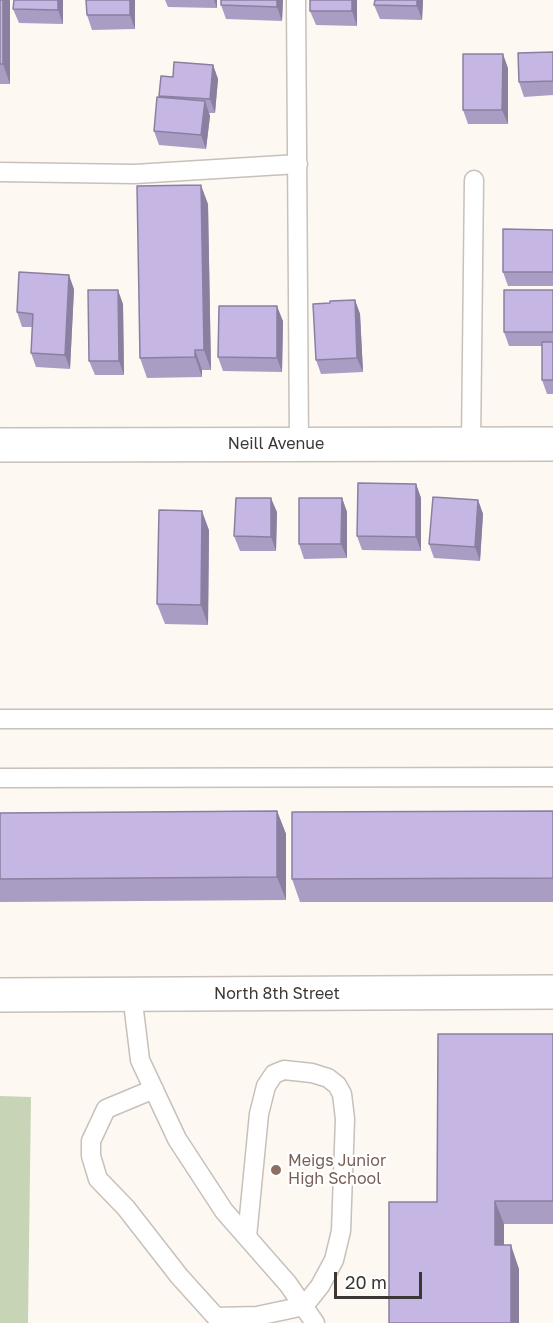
<!DOCTYPE html>
<html>
<head>
<meta charset="utf-8">
<style>
	body { margin:0 }
	#map { position:relative; width:553px; height:1323px; overflow:hidden; background:#fef8f3; font-family:"Golos Text",sans-serif }
	canvas { display:block }
	.scale { position:absolute; left:334px; top:1272px; width:88px; height:27px; box-sizing:border-box; border:3px solid #3a3734; border-top:0; padding-left:8px; font-size:18px; line-height:21px; white-space:nowrap; color:#3a3734; -webkit-text-stroke:4px #fff; paint-order:stroke }
</style>
</head>
<body>
<div id="map">
<canvas width="553" height="1323"></canvas>
<div class="scale">20 m</div>
</div>
<script>
const c = document.querySelector('canvas').getContext('2d');
c.lineJoin = 'round';
function paint(path, color) { c.fillStyle = color; c.fill(path, 'evenodd'); }
const toPath = rows => new Path2D(rows.map(r => 'M' + r).join(''));
function trace(path, color, width, dash) { c.strokeStyle = color; c.lineWidth = width; c.lineCap = dash ? 'butt' : 'round'; c.setLineDash(dash || []); c.stroke(path); }
function drawText(font, color, halo, rows, align = 'center') {
  c.font = font + ' "Golos Text",sans-serif'; c.lineWidth = 4.5; c.setLineDash([]); c.textBaseline = 'middle'; c.strokeStyle = halo; c.fillStyle = color; for (const [text, x, y, turn = 0] of rows) {
    c.save(); c.translate(x, y); c.rotate((+turn || 0) * Math.PI / 180); c.textAlign = isNaN(turn) ? turn : align; if (halo) c.strokeText(text, 0, 0); c.fillText(text, 0, 0); c.restore();
  }
}
const green = toPath([
	[0,1096,31,1097,28,1323,0,1323]
]);
const service = toPath([
	[296,0,299,443],
	[0,172,135,174,298,164],
	[471,444,474,180],
	[0,719,553,719],
	[0,778,553,777],
	[132,994,140,1060,177,1139,224,1211,288,1284,315,1323],
	[154,1089,106,1109,91,1141,91,1156,98,1179,126,1208,179,1276,216,1317,257,1316,304,1306,320,1286,334,1260,341,1231,345,1119,342,1094,337,1085,328,1078,312,1073,284,1070,274,1074,266,1086,259,1114,247,1237]
]);
const minor = toPath([
	[0,445,553,444],
	[0,995,553,992]
]);
const wall = toPath([
	[0,0,10,0,10,84,0,84],
	[63,0,63,24,19,23,13,9],
	[86,0,135,0,135,29,92,30,87,15],
	[165,0,217,0,217,8,168,7],
	[283,0,282,21,226,19,221,5],
	[357,0,357,26,316,25,310,11],
	[375,0,423,0,422,20,380,19,374,5],
	[553,52,553,95,524,97,519,82],
	[213,65,218,79,215,113,209,113,210,116,206,149,159,145,154,131,159,97,159,96],
	[508,68,508,124,468,124,463,110],
	[208,204,211,370,202,370,202,377,147,378,140,358],
	[553,230,553,286,508,286,503,272],
	[74,289,70,369,36,367,31,353,32,327,22,327,17,312],
	[553,290,553,394,547,394,542,380,542,346,509,346,504,332],
	[355,300,360,314,363,372,321,374,316,360,330,303],
	[123,304,124,375,95,375,89,361],
	[283,321,282,372,223,371,218,357],
	[416,484,421,498,421,551,362,550,357,536],
	[342,498,347,512,347,558,304,559,299,544],
	[478,500,483,514,480,561,434,558,429,544],
	[277,512,276,551,240,551,234,536],
	[209,530,208,625,165,624,157,604],
	[277,811,286,834,286,900,0,902,0,813],
	[553,811,553,902,300,902,292,879],
	[553,1034,553,1224,504,1224,504,1245,519,1269,519,1323,389,1323,437,1202]
]);
const shadedWall = toPath([
	[3,0,10,0,10,84,3,64],
	[58,0,63,0,63,24,58,10],
	[130,0,135,0,135,29,130,15],
	[214,0,217,0,217,8],
	[277,0,283,0,282,21,277,7],
	[352,0,357,0,357,26,352,11],
	[417,0,423,0,422,20,417,6],
	[503,54,508,68,508,124,502,110],
	[213,65,218,79,215,113,210,99],
	[205,101,210,116,206,149,201,135],
	[201,185,208,204,211,370,204,350],
	[69,275,74,289,70,369,65,355],
	[118,290,123,304,124,375,119,361],
	[355,300,360,314,363,372,357,358],
	[277,306,283,321,282,372,277,358],
	[195,350,202,370,202,377,195,357],
	[416,484,421,498,421,551,416,537],
	[271,498,277,512,276,551,271,537],
	[342,498,347,512,347,558,341,544],
	[478,500,483,514,480,561,475,547],
	[202,511,209,530,208,625,201,605],
	[277,811,286,834,286,900,277,877],
	[495,1201,504,1224,504,1269,495,1245],
	[511,1245,519,1269,519,1323,511,1323]
]);
const building = toPath([
	[0,0,3,0,3,64,0,64,0,0],
	[14,0,58,0,58,10,13,9,14,0],
	[86,0,130,0,130,15,87,15,86,0],
	[221,0,277,0,277,7,221,5,221,0],
	[310,0,352,0,352,11,310,11,310,0],
	[375,0,417,0,417,6,374,5,375,0],
	[553,52,553,81,519,82,518,53,553,52],
	[463,54,503,54,502,110,463,110,463,54],
	[174,62,213,65,210,99,159,96,161,76,173,77,174,62],
	[157,97,205,101,201,135,154,131,157,97],
	[201,185,204,350,195,350,195,357,140,358,137,186,201,185],
	[503,229,553,230,553,272,503,272,503,229],
	[19,272,69,275,65,355,31,353,33,314,17,312,19,272],
	[88,290,118,290,119,361,89,361,88,290],
	[504,290,553,290,553,332,504,332,504,290],
	[355,300,357,358,316,360,313,304,330,303,330,301,355,300],
	[219,306,277,306,277,358,218,357,219,306],
	[542,342,553,342,553,380,542,380,542,342],
	[358,483,416,484,416,537,357,536,358,483],
	[433,497,478,500,475,547,429,544,433,497],
	[236,498,271,498,271,537,234,536,236,498],
	[299,498,342,498,341,544,299,544,299,498],
	[159,510,202,511,201,605,157,604,159,510],
	[277,811,277,877,0,879,0,813,277,811],
	[553,811,553,878,292,879,292,812,553,811],
	[438,1034,553,1034,553,1201,495,1201,495,1245,511,1245,511,1323,389,1323,389,1202,437,1202,438,1034]
]);
const markers = [
	[276,1170,6,"#8d6e63"]
];
const streetNames = [
	["Neill Avenue",276,444],
	["North 8th Street",277,994]
];
const educationNames = [
	["Meigs Junior",288,1161],
	["High School",288,1179]
];
paint(green, '#c7d5b6');
trace(service, '#c8c0ba', 21);
trace(minor, '#c8c0ba', 36);
trace(service, '#fff', 18);
trace(minor, '#fff', 33);
paint(wall, '#aa9dc4');
paint(shadedWall, '#8b7fa0');
paint(building, '#c6b6e4');
trace(building, '#8b7fa0', 1.5);
for (const [x, y, r, color] of markers) { const dot = new Path2D(); dot.arc(x, y, r, 0, 2 * Math.PI); c.fillStyle = color; c.fill(dot); trace(dot, '#fff', 2); }
drawText('16px', '#3a3734', '#fff', streetNames);
drawText('16px', '#785e54', '#fff', educationNames, 'left');
</script>
</body>
</html>
